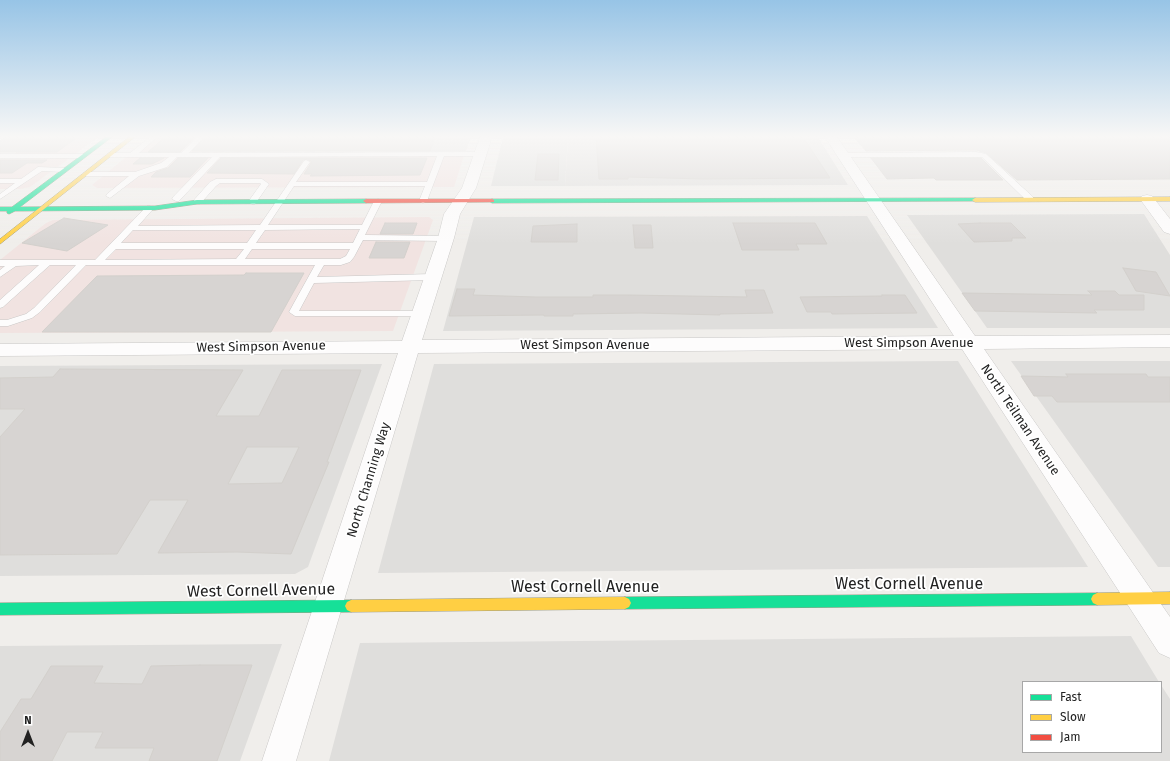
<!DOCTYPE html>
<html>
<head>
<meta charset="utf-8">
<style>
	body { margin:0 }
	#map { position:relative; width:1170px; height:761px; overflow:hidden; background:#f0eeeb; font-family:"Fira Sans",sans-serif }
	canvas { display:block }
	.legend { position:absolute; left:1022px; top:681px; width:140px; height:72px; box-sizing:border-box; background:#fff; border:1px solid #a7a7a7; margin:0; padding:5px 7px; list-style:none; font-size:12px; color:#222 }
	.legend li { display:flex; align-items:center; gap:8px; height:20px }
	.legend b { width:20px; border:1px solid #a7a7a7 }
	.north { position:absolute; left:8px; top:713px; width:40px; height:40px; -webkit-text-stroke:3px #fff; paint-order:stroke; rotate:0deg; font-size:11px; font-weight:700; line-height:16px; text-align:center; color:#222 }
	.north::after { content:''; display:block; margin:auto; width:14px; height:18px; background:#222; clip-path:polygon(50% 0,100% 100%,50% 72%,0 100%) }
</style>
</head>
<body>
<div id="map">
<canvas width="1170" height="761"></canvas>
<ul class="legend">
<li><b style="height:5px;background:#16e098"></b>Fast</li>
<li><b style="height:5px;background:#ffcf43"></b>Slow</li>
<li><b style="height:5px;background:#f24e42"></b>Jam</li>
</ul>
<div class="north">N</div>
</div>
<script>
const c = document.querySelector('canvas').getContext('2d');
c.lineJoin = 'round';
function paint(path, color) { c.fillStyle = color; c.fill(path, 'evenodd'); }
const toPath = rows => new Path2D(rows.map(r => 'M' + r).join(''));
function trace(path, color, width, dash) { c.strokeStyle = color; c.lineWidth = width; c.lineCap = dash ? 'butt' : 'round'; c.setLineDash(dash || []); c.stroke(path); }
function drawText(font, color, halo, rows, align = 'center') {
  c.font = font + ' "Fira Sans",sans-serif'; c.lineWidth = 3.5; c.setLineDash([]); c.textBaseline = 'middle'; c.strokeStyle = halo; c.fillStyle = color; for (const [text, x, y, turn = 0] of rows) {
    c.save(); c.translate(x, y); c.rotate((+turn || 0) * Math.PI / 180); c.textAlign = isNaN(turn) ? turn : align; if (halo) c.strokeText(text, 0, 0); c.fillText(text, 0, 0); c.restore();
  }
}
const residential = toPath([
	[215,137,471,137,466,151,200,152],
	[568,137,818,137,848,185,565,186],
	[1144,214,1170,255,1170,328,987,328,907,215],
	[867,216,938,328,443,331,474,217],
	[958,361,1088,567,378,573,434,364],
	[1011,361,1170,361,1170,567,1158,567],
	[382,364,308,567,295,574,0,576,0,366],
	[1131,636,1159,682,1023,682,1023,752,1161,752,1161,685,1170,699,1170,761,329,761,360,643],
	[282,644,240,761,0,761,0,646]
]);
const commercial = toPath([
	[39,137,99,137,75,154,12,155],
	[151,137,215,137,200,152,132,152],
	[464,156,454,187,97,188,92,185,126,157],
	[70,158,30,187,20,189,0,189,0,159],
	[429,217,433,220,393,331,0,333,0,260,46,223,53,220]
]);
const religious = toPath([
	[503,137,568,137,565,186,491,186]
]);
const building = toPath([
	[6,137,76,137,73,139,75,139,57,152,0,152,0,141,6,137],
	[165,137,195,137,180,152,148,152,165,137],
	[205,137,435,137,430,151,192,151,205,137],
	[596,137,803,137,830,178,703,179,628,177,628,179,599,179,596,137],
	[854,137,1170,137,1170,179,1017,180,986,153,976,150,866,151,854,137],
	[538,154,559,154,558,180,535,180,538,154],
	[140,158,164,158,152,164,133,164,140,158],
	[178,158,208,158,190,177,151,177,156,172,168,168,178,158],
	[221,158,427,158,420,175,310,176,312,174,304,174,311,163,311,161,307,159,303,160,294,174,207,173,221,158],
	[871,158,981,158,1003,180,936,180,934,178,887,179,871,158],
	[0,160,47,160,42,163,27,163,12,173,0,173,0,160],
	[64,218,108,225,67,251,22,243,64,218],
	[385,223,417,223,413,234,380,234,385,223],
	[733,223,815,223,827,244,796,244,799,250,742,250,733,223],
	[980,223,1011,223,1026,238,1012,238,1012,241,974,242,958,224,980,223],
	[577,224,577,242,531,242,533,226,577,224],
	[633,225,651,225,653,248,635,248,633,225],
	[376,242,410,242,404,258,369,258,376,242],
	[1123,268,1156,272,1170,296,1136,291,1123,268],
	[246,273,304,273,271,332,42,332,97,276,244,275,246,273],
	[457,289,475,289,473,295,535,297,593,297,593,295,628,295,747,297,745,290,764,290,773,313,720,314,720,315,641,313,573,314,573,316,544,316,544,315,449,316,457,289],
	[1088,291,1115,291,1119,295,1144,295,1144,310,1094,310,1097,313,975,311,962,293,1092,295,1088,291],
	[882,295,905,295,917,313,832,314,831,312,807,312,800,297,882,296,882,295],
	[60,369,243,370,216,416,259,416,282,370,361,370,327,462,329,462,291,554,237,552,158,553,188,500,150,500,117,554,0,555,0,437,25,409,0,409,0,378,53,377,60,369],
	[247,447,299,447,282,483,228,484,247,447],
	[1066,374,1146,374,1148,377,1170,377,1170,402,1057,402,1052,396,1034,396,1021,376,1068,377,1066,374],
	[200,665,252,665,217,761,149,761,154,748,95,748,103,732,67,732,52,761,0,761,0,732,21,699,31,699,51,666,103,666,94,683,142,684,151,666,200,665]
]);
const lane = toPath([
	[150,137,157,137,139,153,181,153,197,137,204,137,189,153,480,152,483,154,480,156,444,156,427,201,423,203,419,201,425,186,294,186,268,225,362,225,374,201,378,199,382,201,365,235,449,236,450,238,449,240,446,241,363,240,354,257,350,262,341,265,324,265,317,277,432,274,437,277,432,280,314,283,299,311,421,311,426,314,424,316,295,316,289,312,315,265,86,265,40,312,32,318,8,326,0,326,0,320,7,320,26,314,34,308,76,265,50,265,3,307,0,308,0,300,39,265,16,266,0,277,0,270,5,266,0,266,0,260,95,260,147,206,150,206,154,208,138,226,260,225,304,161,306,160,310,162,296,182,427,182,437,156,220,157,179,201,176,201,172,199,173,197,212,157,177,157,167,167,139,176,110,198,106,196,107,194,129,176,86,176,82,174,86,172,135,172,161,163,169,157,109,157,106,155,109,153,130,153,150,137],
	[360,229,353,243,256,243,265,230,360,229],
	[133,230,256,230,247,243,121,243,133,230],
	[116,249,244,249,236,259,105,260,116,249],
	[252,249,350,249,346,256,340,259,245,259,252,249],
	[976,152,986,154,1033,197,1033,201,1027,201,982,157,843,157,840,155,843,153,976,152],
	[0,154,83,154,86,156,83,158,0,158,0,154],
	[38,167,64,168,68,170,64,172,42,171,0,199,0,194,15,183,0,183,0,179,21,179,38,167],
	[216,179,262,179,269,184,255,204,252,204,248,202,261,184,260,183,220,183,216,186,200,204,194,204,194,200,210,182,216,179]
]);
const street = toPath([
	[480,137,492,137,476,188,460,214,454,238,422,340,954,336,825,137,837,137,975,336,1170,335,1170,347,984,349,1170,617,1170,658,1159,653,962,349,418,353,296,761,262,761,398,353,0,356,0,344,402,341,438,238,444,214,462,188,480,137],
	[1147,195,1152,196,1170,219,1170,234,1164,232,1140,199,1142,196,1147,195]
]);
const fast = toPath([
	[106,137,112,137,20,207,155,206,197,200,366,199,369,201,366,203,197,204,155,210,15,211,9,214,7,213,7,211,0,211,0,207,12,207,106,137],
	[975,198,977,199,977,201,492,203,489,201,492,199,975,198],
	[1097,593,1101,595,1103,599,1101,603,1097,605,625,609,621,607,619,603,621,599,625,597,1097,593],
	[351,600,355,602,357,606,355,610,351,612,0,615,0,603,351,600]
]);
const slow = toPath([
	[129,137,135,137,0,244,0,239,129,137],
	[1170,197,1170,201,975,202,972,200,975,198,1170,197],
	[1170,592,1170,604,1097,605,1093,603,1091,599,1093,595,1097,593,1170,592],
	[625,597,629,599,631,603,629,607,625,609,351,612,347,610,345,606,347,602,351,600,625,597]
]);
const jam = toPath([
	[492,199,494,200,494,202,366,203,363,201,366,199,492,199]
]);
const streetNames = [
	["West Simpson Avenue",909,343],
	["West Simpson Avenue",585,345],
	["West Simpson Avenue",261,347,-1],
	["North Teilman Avenue",1020,420,56],
	["North Channing Way",369,480,-73]
];
const nearStreetnames = [
	["West Cornell Avenue",909,585],
	["West Cornell Avenue",585,588],
	["West Cornell Avenue",261,591,-1]
];
paint(residential, '#dfdedc');
paint(commercial, '#f1e3e1');
paint(religious, '#dededc');
paint(building, '#d7d4d2');
trace(building, '#d3d0cc', 1);
trace(lane, '#c9c8c7', 1);
trace(street, '#c9c8c7', 1);
trace(fast, '#999a82', 1);
trace(slow, '#999a82', 1);
trace(jam, '#999a82', 1);
paint(lane, '#fdfcfc');
paint(street, '#fdfcfc');
paint(fast, '#16e098');
paint(slow, '#ffcf43');
paint(jam, '#f24e42');
const sky = c.createLinearGradient(0, 0, 0, 244);
sky.addColorStop(0, '#97c4e6');
sky.addColorStop(0.56, '#f8f7f6');
sky.addColorStop(1, '#f8f7f600');
c.fillStyle = sky;
c.fillRect(0, 0, 1170, 244);
drawText('13px', '#222', '#fff', streetNames);
drawText('16px', '#222', '#fff', nearStreetnames);
</script>
</body>
</html>
